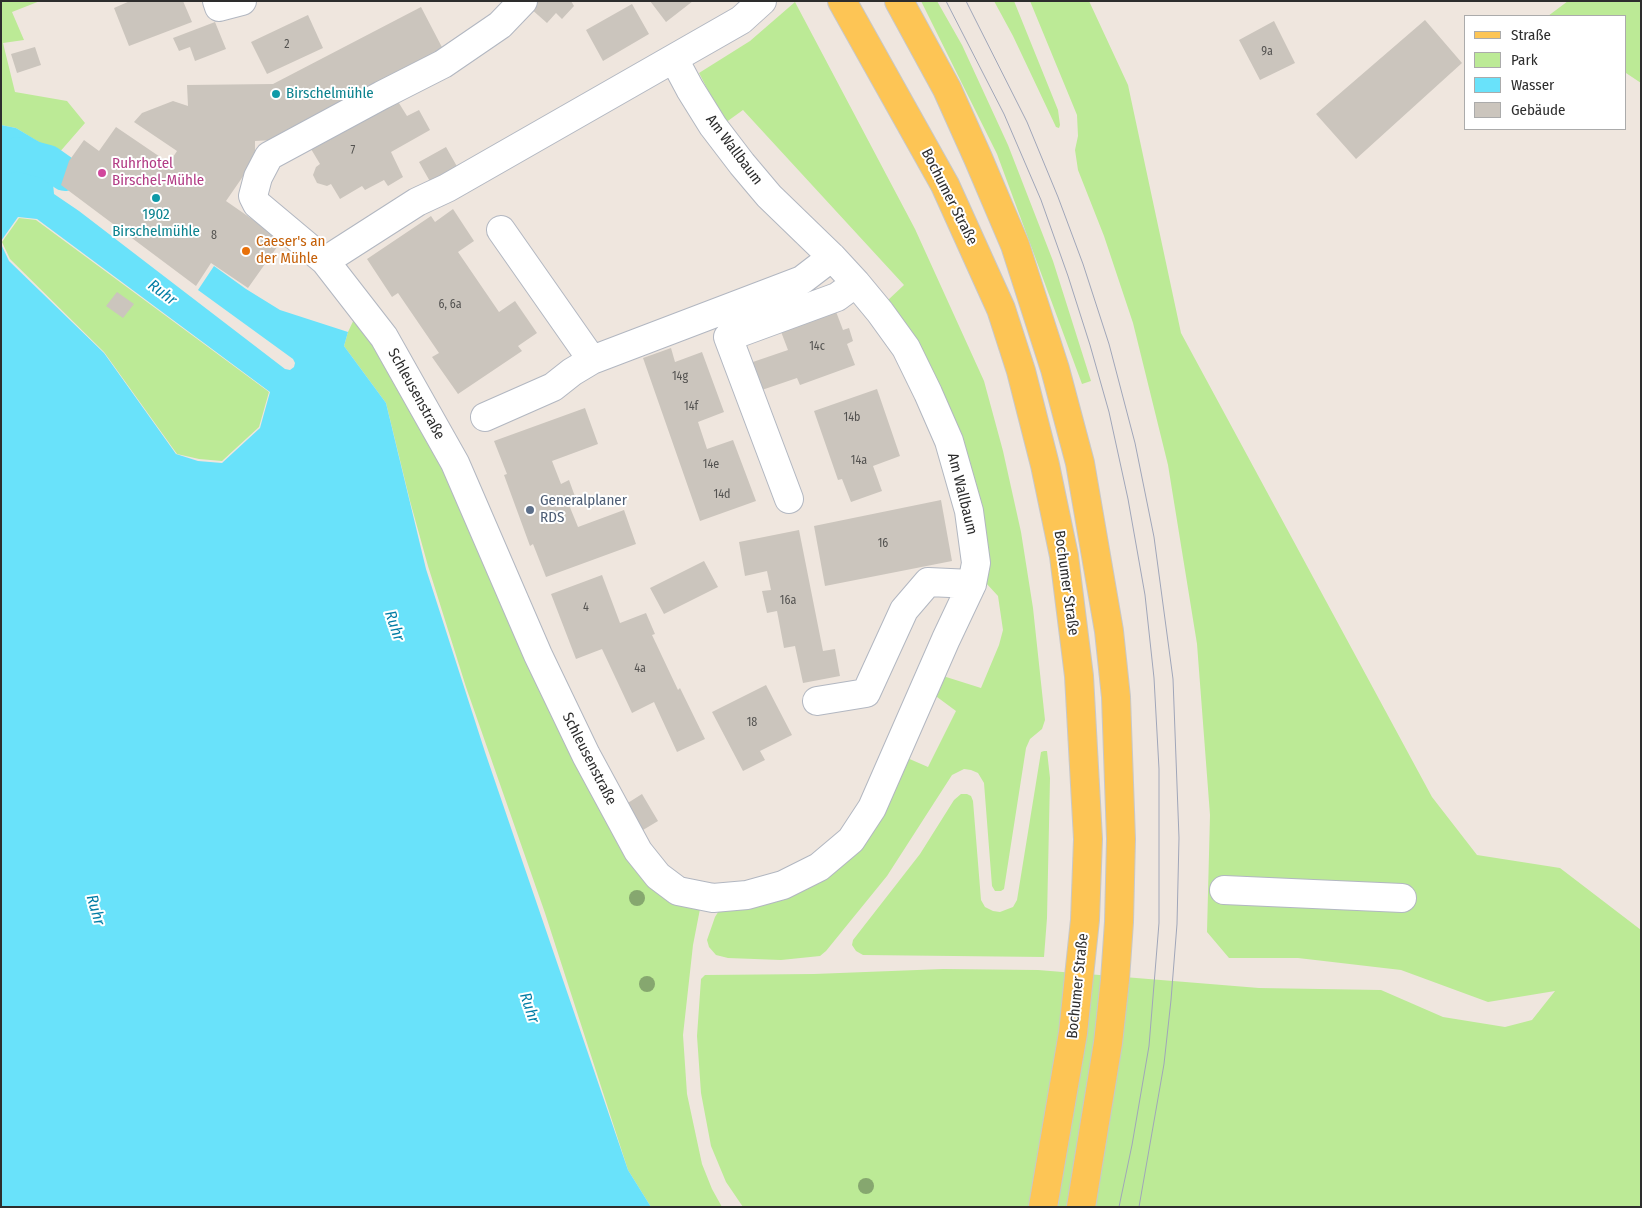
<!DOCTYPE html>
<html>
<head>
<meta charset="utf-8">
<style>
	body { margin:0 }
	#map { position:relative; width:1642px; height:1208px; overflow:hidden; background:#efe6de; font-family:"Fira Sans Condensed",sans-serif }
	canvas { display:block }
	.frame { position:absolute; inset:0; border:2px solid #2d2d2d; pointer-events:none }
	.legend { position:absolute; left:1464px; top:15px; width:162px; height:115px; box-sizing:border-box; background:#fff; border:1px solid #ababab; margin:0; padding:6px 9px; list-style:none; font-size:15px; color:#2d2d2d }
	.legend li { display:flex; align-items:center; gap:10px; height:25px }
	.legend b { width:25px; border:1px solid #ababab }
</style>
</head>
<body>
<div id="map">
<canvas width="1642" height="1208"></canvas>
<div class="frame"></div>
<ul class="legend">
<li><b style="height:6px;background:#fdc555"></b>Straße</li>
<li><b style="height:14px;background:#bcea96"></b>Park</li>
<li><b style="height:14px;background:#69e2fa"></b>Wasser</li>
<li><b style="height:14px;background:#cbc5bd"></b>Gebäude</li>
</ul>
</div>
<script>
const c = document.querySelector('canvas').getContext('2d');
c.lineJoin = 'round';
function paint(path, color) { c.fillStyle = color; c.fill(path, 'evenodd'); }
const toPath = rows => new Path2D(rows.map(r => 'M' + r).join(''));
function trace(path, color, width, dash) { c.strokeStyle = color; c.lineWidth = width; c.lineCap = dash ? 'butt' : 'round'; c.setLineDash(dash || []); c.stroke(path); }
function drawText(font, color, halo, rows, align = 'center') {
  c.font = font + ' "Fira Sans Condensed",sans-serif'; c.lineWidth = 4; c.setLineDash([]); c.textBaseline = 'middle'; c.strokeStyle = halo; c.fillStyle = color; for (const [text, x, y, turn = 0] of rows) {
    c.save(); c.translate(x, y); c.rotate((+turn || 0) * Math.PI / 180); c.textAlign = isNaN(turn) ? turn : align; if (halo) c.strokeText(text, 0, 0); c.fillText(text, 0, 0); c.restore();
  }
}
const green = toPath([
	[1,1,40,1,12,12,24,40,3,43,15,92,67,101,85,123,58,154,16,128,1,125],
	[921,1,937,1,962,45,1008,145,1053,261,1091,381,1082,384,997,154],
	[994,1,1014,1,1058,110,1060,125,1059,128,1056,127,1013,36],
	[1030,1,1089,1,1128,85,1181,333,1432,797,1477,855,1560,868,1641,930,1641,1207,743,1207,726,1182,711,1146,701,1093,697,1036,701,979,705,975,814,974,943,969,1038,970,1259,988,1381,990,1443,1017,1505,1027,1532,1020,1555,991,1488,1002,1401,970,1298,958,1229,958,1207,932,1210,815,1197,644,1168,465,1133,323,1104,236,1078,170,1075,150,1078,136,1077,115],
	[1568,1,1641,1,1641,83,1626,73,1626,16,1548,16],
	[795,2,915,229,984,381,1003,451,1021,532,1033,608,1045,720,1042,729,1030,739,1026,748,1004,889,1001,891,995,891,992,886,984,783,978,773,971,770,964,769,952,775,887,876,826,951,820,956,781,960,728,958,716,955,709,947,707,940,715,917,720,909,784,896,905,757,928,767,956,711,933,694,943,676,981,688,999,645,1003,630,998,596,986,583,989,563,887,301,904,285,743,110,725,123,699,73,750,41],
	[19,218,36,220,269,392,259,427,222,461,199,459,177,454,104,352,10,259,2,242],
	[356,315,453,466,633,860,700,909,693,945,683,1035,687,1094,702,1164,712,1189,722,1207,651,1207,628,1170,545,913,466,687,428,566,410,501,386,403,344,346,348,332],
	[1044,751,1047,751,1050,778,1047,918,1044,957,863,955,856,951,852,945,853,940,920,854,954,800,961,794,967,794,971,796,973,801,981,900,985,907,993,911,1000,912,1013,907,1017,900,1041,752]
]);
const water = toPath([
	[1,125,16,128,51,149,44,176,53,183,54,194,79,211,285,369,290,370,294,367,295,363,293,359,198,290,214,266,246,289,280,310,348,332,344,346,386,403,426,569,485,752,628,1170,651,1207,1,1207,1,244,9,261,104,353,176,454,198,461,222,463,260,428,270,392,37,219,18,217,1,241]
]);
const canal = toPath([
	[1,158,18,154,48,162,65,174]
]);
const building = toPath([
	[130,1,183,1,192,22,129,46,114,8],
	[536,1,571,1,574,6,562,19,556,13,547,23,530,8],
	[650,1,693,1,666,22],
	[632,4,649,34,603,61,586,30],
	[421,7,445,53,274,140,255,141,255,159,226,201,282,240,248,288,211,263,196,286,61,185,69,161,84,140,99,151,116,127,169,163,177,151,134,122,142,113,173,101,188,106,187,85,273,84],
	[308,15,323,48,267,74,251,42],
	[1425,20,1462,63,1356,159,1316,114],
	[1274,21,1295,63,1260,80,1239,40],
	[215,22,226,49,195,61,190,47,179,51,173,38],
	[35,47,41,65,17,73,11,54],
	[397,100,407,116,419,110,430,130,391,152,403,177,388,186,384,180,365,190,362,186,340,199,331,184,327,186,317,183,313,175,316,167,320,164,311,149],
	[446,147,459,170,432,185,419,162],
	[453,209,474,241,458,252,499,312,515,301,537,333,518,346,522,351,458,394,432,357,439,353,398,293,392,297,367,259,431,216,435,222],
	[117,292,134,304,123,318,106,306],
	[835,309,843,330,849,328,853,341,847,344,855,365,800,385,797,378,756,392,747,364,788,350,780,329],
	[671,348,675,362,702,352,724,412,698,422,707,449,733,440,756,501,700,521,643,358],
	[877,389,900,456,873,466,882,491,851,502,842,479,838,480,814,411],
	[585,408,598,444,552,461,561,484,569,480,577,502,569,505,578,527,624,510,636,544,546,577,533,544,530,546,504,475,507,474,494,441],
	[941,500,952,561,825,586,814,526],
	[799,530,823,651,835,649,840,676,803,683,795,646,784,648,777,611,767,613,762,591,771,590,767,571,745,576,739,542],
	[704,561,718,587,664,614,650,588],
	[602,575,620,623,646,613,655,634,652,635,678,690,680,688,705,739,677,752,654,702,632,713,602,649,576,659,551,594],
	[766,685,792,735,760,751,765,760,743,771,712,712],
	[642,794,658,821,638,833,623,806]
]);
const minor = toPath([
	[217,1,219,7,242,1],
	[523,1,500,25,443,64,382,95,269,156,258,177,253,196,257,204,325,261,384,337,455,463,538,655,586,755,638,851,658,876,678,891,713,898,747,895,783,885,819,867,851,840,872,808,946,639,972,584,976,563,969,511,949,441,928,393,906,348,880,312,856,283,832,257,769,196,742,164,713,126,690,89,674,59],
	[501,230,592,360,802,280,832,257],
	[325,261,417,202,447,188,741,20,762,1],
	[485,417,553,387,572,372,592,360],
	[789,499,728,337,837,297,856,283],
	[817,701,866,693,904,610,928,582,972,584],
	[1224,890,1402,898]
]);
const major = toPath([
	[842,1,945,185,1001,309,1021,371,1045,465,1064,556,1079,676,1088,839,1085,920,1073,1033,1043,1207],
	[899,1,947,89,978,158,1015,245,1055,369,1080,463,1109,631,1116,697,1121,839,1119,922,1115,980,1108,1043,1081,1207]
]);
const tram = toPath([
	[946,1,1004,114,1041,200,1068,276,1090,345,1109,412,1128,499,1145,595,1154,678,1159,769,1159,923,1149,1046,1132,1145,1119,1207],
	[966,1,1027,122,1058,197,1083,264,1109,344,1135,443,1154,537,1173,679,1179,838,1177,924,1171,1000,1164,1064,1139,1207]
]);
const trees = [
	[637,898],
	[647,984],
	[866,1186]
];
const markers = [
	[276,94,5,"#0f9aa8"],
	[102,173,5,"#d1479c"],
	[156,198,5,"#0f9aa8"],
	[246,251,5,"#e8710a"],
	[530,510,5,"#5c6f8a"]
];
const numberNames = [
	["2",287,45],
	["9a",1267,52],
	["7",353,151],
	["8",214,236],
	["6, 6a",450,305],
	["14c",817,347],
	["14g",680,377],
	["14f",691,407],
	["14b",852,418],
	["14a",859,461],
	["14e",711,465],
	["14d",722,495],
	["16",883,544],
	["16a",788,601],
	["4",586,608],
	["4a",640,669],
	["18",752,723]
];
const cultureNames = [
	["Birschelmühle",286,94],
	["1902",156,215,"center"],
	["Birschelmühle",156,232,"center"]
];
const streetNames = [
	["Am Wallbaum",734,150,53],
	["Bochumer Straße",949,197,63],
	["Schleusenstraße",416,394,61],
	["Am Wallbaum",962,494,76],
	["Bochumer Straße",1066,583,82],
	["Schleusenstraße",589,759,63],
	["Bochumer Straße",1078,986,-84]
];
const hotelNames = [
	["Ruhrhotel",112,164],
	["Birschel-Mühle",112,181]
];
const foodNames = [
	["Caeser's an",256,242],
	["der Mühle",256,259]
];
const serviceNames = [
	["Generalplaner",540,501],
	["RDS",540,518]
];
const waterNames = [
	["Ruhr",162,293,37],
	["Ruhr",394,626,71],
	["Ruhr",95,910,74],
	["Ruhr",529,1008,71]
];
paint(green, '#bcea96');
paint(water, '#69e2fa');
trace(canal, '#69e2fa', 34);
paint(building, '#cbc5bd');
trace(minor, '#b2b7c1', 30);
trace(major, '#c8c8c8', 30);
trace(minor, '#fff', 28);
trace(major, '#fdc555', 28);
trace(tram, '#a0a6b9', 1);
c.fillStyle = '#86a76f';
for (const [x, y] of trees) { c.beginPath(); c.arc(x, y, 8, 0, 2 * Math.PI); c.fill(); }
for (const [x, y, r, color] of markers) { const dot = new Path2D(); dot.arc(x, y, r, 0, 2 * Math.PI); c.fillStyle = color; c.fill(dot); trace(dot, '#fff', 2); }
drawText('12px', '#545351', null, numberNames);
drawText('15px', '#0d838f', '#fff', cultureNames, 'left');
drawText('15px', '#2d2d2d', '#fff', streetNames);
drawText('15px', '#b23c85', '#fff', hotelNames, 'left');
drawText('15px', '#c56008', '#fff', foodNames, 'left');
drawText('15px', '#4e5e75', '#fff', serviceNames, 'left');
drawText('italic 16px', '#027da5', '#fff', waterNames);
</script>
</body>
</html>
